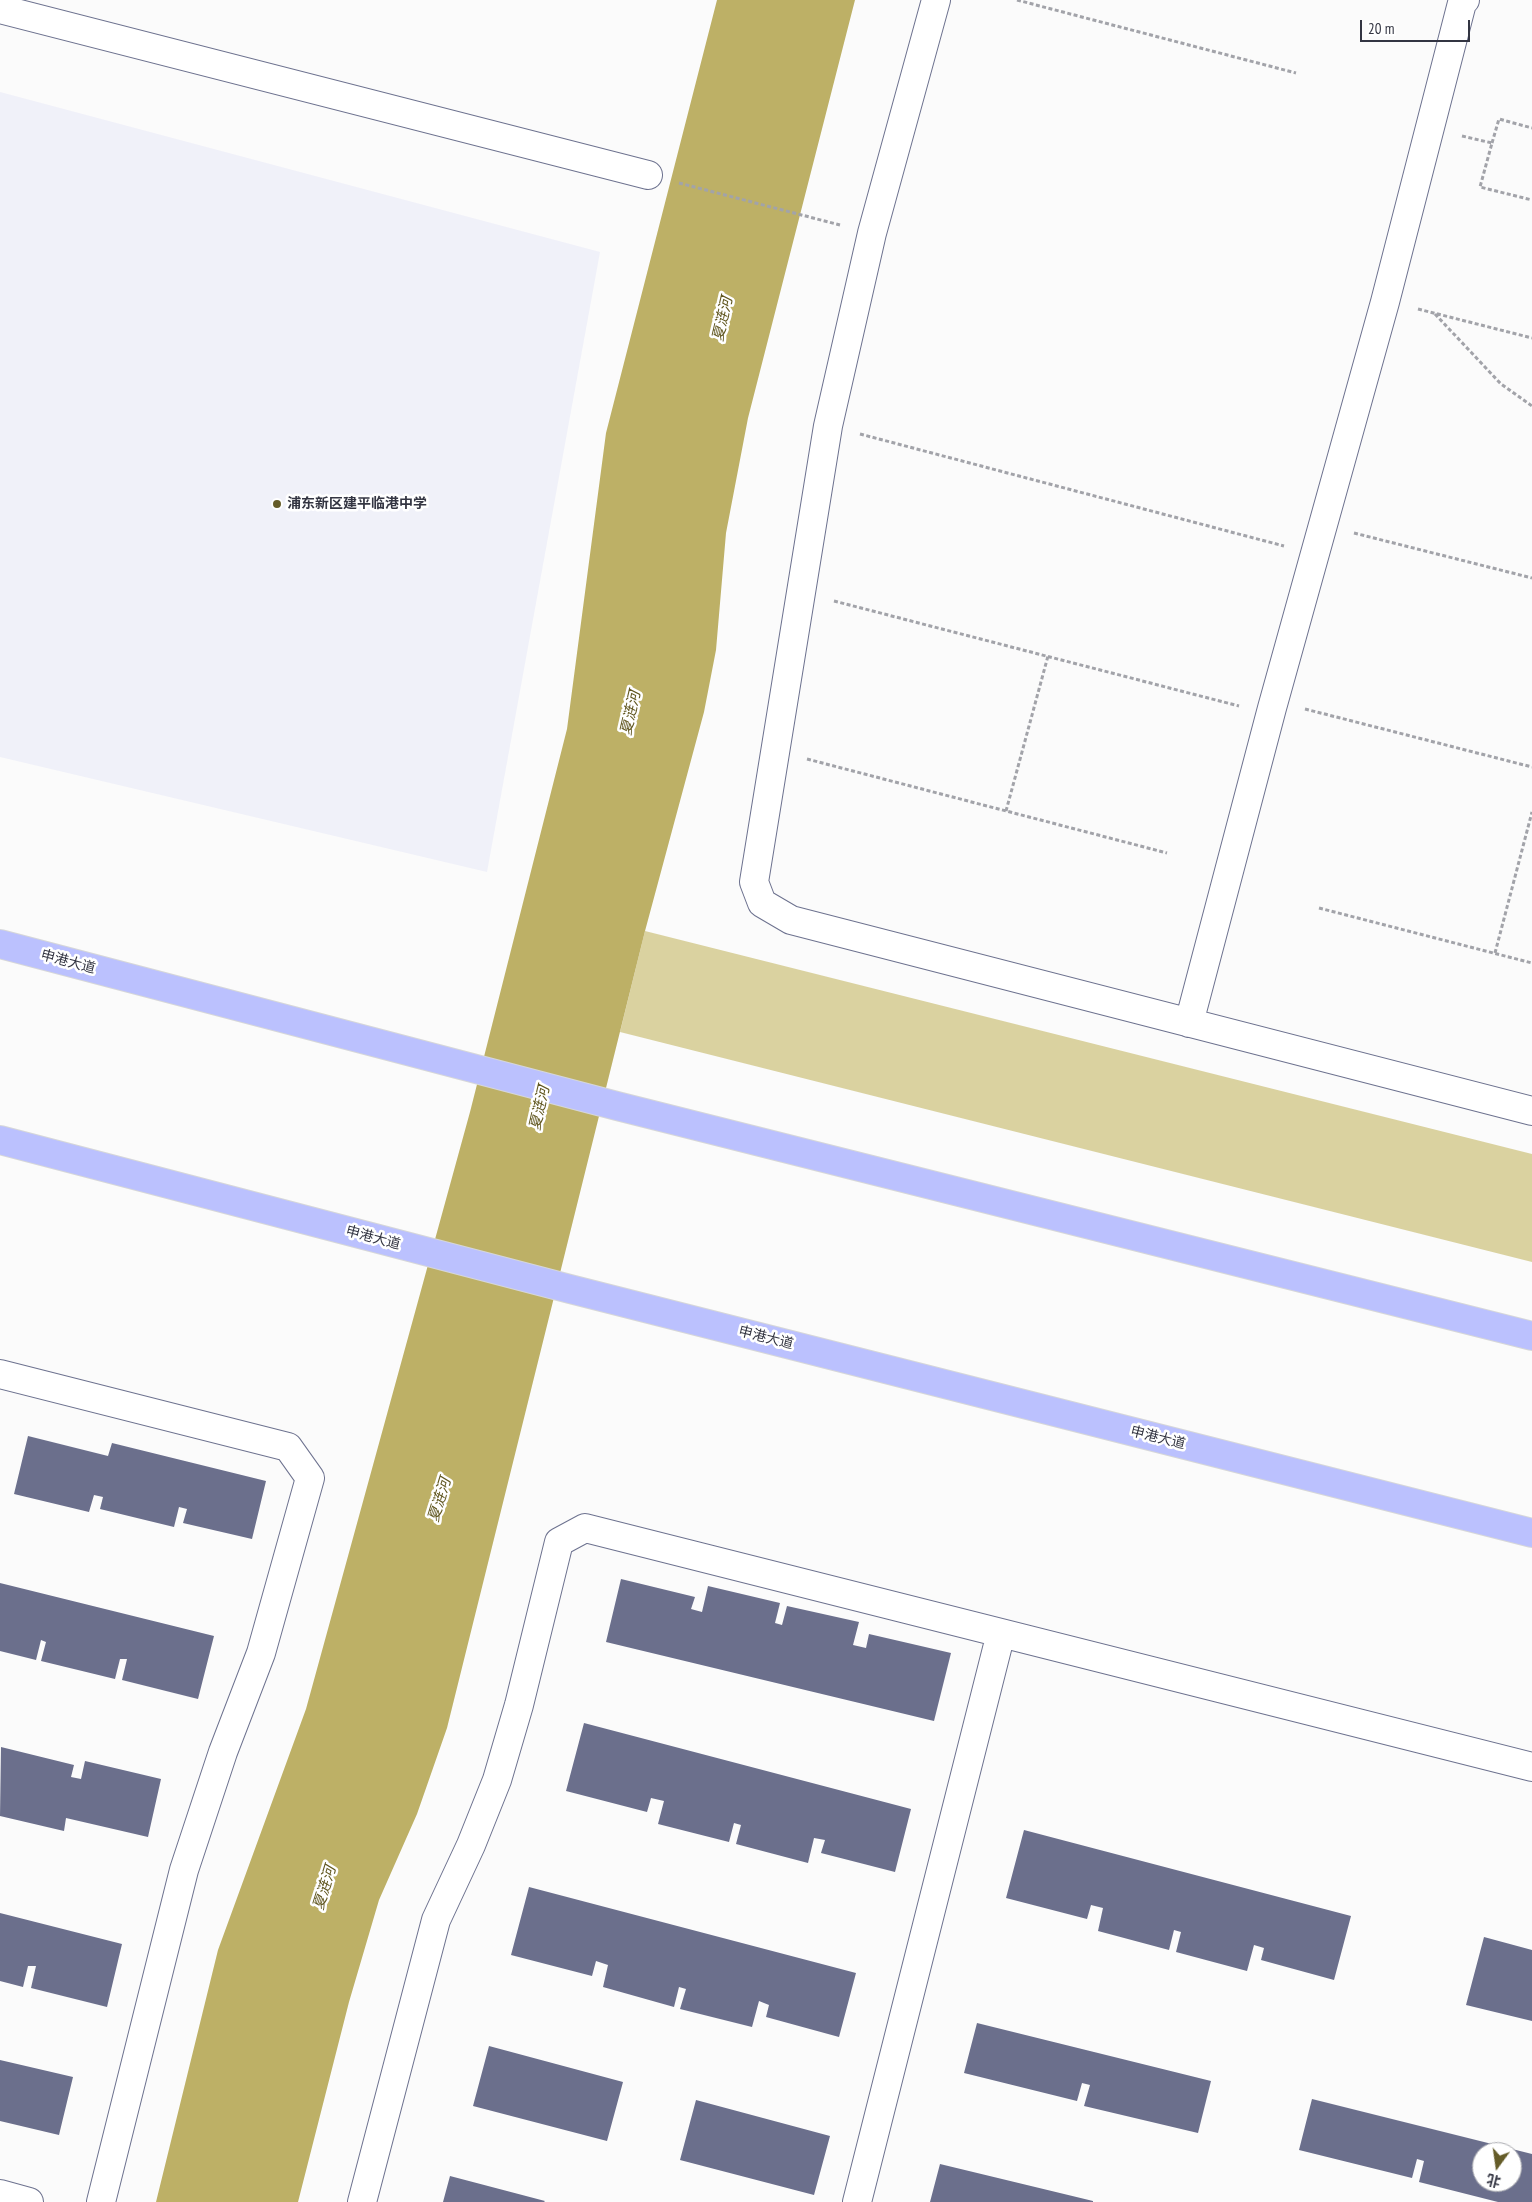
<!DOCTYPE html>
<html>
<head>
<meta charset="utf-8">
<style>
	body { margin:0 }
	#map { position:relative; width:1532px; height:2202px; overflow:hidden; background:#fbfbfb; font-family:"PT Sans Narrow","Noto Sans SC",sans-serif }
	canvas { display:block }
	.north { position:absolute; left:1472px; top:2142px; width:50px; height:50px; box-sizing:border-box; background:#fff; border:1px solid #adaeb3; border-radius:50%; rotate:194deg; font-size:14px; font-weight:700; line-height:20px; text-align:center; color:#333542 }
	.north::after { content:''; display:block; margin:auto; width:18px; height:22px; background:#655c28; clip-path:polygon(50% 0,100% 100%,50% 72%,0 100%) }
	.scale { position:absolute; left:1360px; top:20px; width:110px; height:22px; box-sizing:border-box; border:2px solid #333542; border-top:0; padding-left:6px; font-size:15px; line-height:18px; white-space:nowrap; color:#333542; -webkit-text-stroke:4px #fff; paint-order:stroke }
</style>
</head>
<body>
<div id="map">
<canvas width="1532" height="2202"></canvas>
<div class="north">北</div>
<div class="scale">20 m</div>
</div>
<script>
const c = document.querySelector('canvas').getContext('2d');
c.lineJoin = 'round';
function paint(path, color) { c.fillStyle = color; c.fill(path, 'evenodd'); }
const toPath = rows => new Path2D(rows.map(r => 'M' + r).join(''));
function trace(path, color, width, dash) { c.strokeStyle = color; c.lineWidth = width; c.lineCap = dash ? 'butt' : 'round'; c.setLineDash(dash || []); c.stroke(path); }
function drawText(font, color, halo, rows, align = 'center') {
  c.font = font + ' "PT Sans Narrow","Noto Sans SC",sans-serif'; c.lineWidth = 5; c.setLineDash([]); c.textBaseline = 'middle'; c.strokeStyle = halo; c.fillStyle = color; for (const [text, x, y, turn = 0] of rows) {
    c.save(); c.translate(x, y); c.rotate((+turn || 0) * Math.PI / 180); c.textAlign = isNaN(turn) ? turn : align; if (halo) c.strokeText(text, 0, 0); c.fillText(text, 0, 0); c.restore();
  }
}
const built = toPath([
	[0,92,600,252,487,872,0,757]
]);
const green = toPath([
	[645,931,1532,1154,1532,1262,620,1032]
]);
const water = toPath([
	[717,0,855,0,748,418,726,533,716,650,704,712,645,931,447,1728,417,1814,379,1900,349,2002,298,2202,156,2202,218,1950,306,1709,470,1112,567,729,606,433]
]);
const building = toPath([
	[28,1436,108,1456,112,1443,266,1481,252,1539,183,1523,187,1509,179,1507,174,1527,100,1509,103,1497,94,1495,89,1512,14,1494],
	[621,1579,695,1597,691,1609,702,1612,708,1586,780,1603,775,1623,782,1625,787,1606,859,1622,853,1645,866,1648,869,1634,951,1653,934,1721,606,1642],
	[0,1583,214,1636,198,1699,122,1680,127,1659,120,1659,115,1679,41,1661,46,1642,41,1640,36,1660,0,1651],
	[584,1723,911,1809,895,1872,821,1853,825,1840,814,1838,808,1863,736,1844,741,1825,734,1823,729,1842,658,1824,664,1801,651,1798,647,1812,566,1791],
	[1,1747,74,1765,71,1777,81,1779,85,1761,161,1779,148,1837,66,1818,64,1831,0,1816],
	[1024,1830,1351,1916,1334,1980,1261,1960,1264,1948,1254,1945,1247,1971,1176,1952,1181,1932,1174,1930,1169,1950,1098,1931,1103,1908,1091,1905,1087,1919,1006,1898],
	[529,1887,856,1973,839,2037,766,2017,769,2005,759,2001,752,2027,680,2009,686,1989,679,1987,674,2007,603,1987,608,1965,596,1961,592,1976,511,1955],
	[0,1913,122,1944,107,2007,31,1988,36,1966,28,1966,23,1987,0,1981],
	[1484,1937,1532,1950,1532,2021,1466,2005],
	[977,2023,1211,2081,1198,2133,1084,2106,1090,2085,1082,2083,1077,2101,964,2073],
	[489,2046,623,2082,607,2141,473,2106],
	[0,2060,73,2077,59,2135,0,2121],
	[1312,2099,1532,2154,1532,2202,1498,2202,1419,2182,1424,2161,1417,2159,1412,2178,1299,2150],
	[1482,2152,1512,2152,1512,2182,1482,2182],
	[696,2100,830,2136,814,2195,680,2160],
	[940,2164,1093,2201,1093,2202,930,2202],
	[450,2176,545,2201,544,2202,443,2202]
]);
const path = toPath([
	[1017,0,1296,73],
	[1462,136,1492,143,1480,187,1532,200],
	[1492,143,1499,119,1532,128],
	[679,183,840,225],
	[1418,309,1532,338],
	[1435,314,1501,384,1532,406],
	[860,434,1284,546],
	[1354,533,1532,578],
	[834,601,1239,706],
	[1305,709,1532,767],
	[807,759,1167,853],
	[1006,811,1048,656],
	[1319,908,1532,963],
	[1495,953,1532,812]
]);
const minor = toPath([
	[936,0,872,233,828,426,754,882,762,903,791,920,1532,1111],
	[0,9,648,175],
	[1189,1023,1272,708,1385,302,1462,3,1465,0],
	[0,1374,288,1447,310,1478,261,1653,223,1752,184,1870,101,2202],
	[0,2194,29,2202],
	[362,2202,436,1920,471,1845,497,1780,519,1705,559,1542,585,1528,1532,1767],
	[857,2202,1001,1633]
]);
const major = toPath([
	[0,944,617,1106,1532,1336],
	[0,1140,570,1289,1532,1533]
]);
const markers = [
	[277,504,5,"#655c28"]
];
const poiNames = [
	["浦东新区建平临港中学",287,504]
];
const streetNames = [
	["申港大道",68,962,15],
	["申港大道",373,1238,15],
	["申港大道",766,1338,14],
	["申港大道",1158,1438,14]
];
const waterNames = [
	["夏涟河",723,319,-77],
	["夏涟河",631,713,-77],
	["夏涟河",540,1108,-77],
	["夏涟河",440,1500,-73],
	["夏涟河",325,1888,-73]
];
paint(built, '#f0f1f9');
paint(green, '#dad2a0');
paint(water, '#bdb066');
paint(building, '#6b6f8c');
trace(minor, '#6d728f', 30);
trace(major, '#d6d7d9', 30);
trace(path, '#a2a3a9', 3, [4, 2.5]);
trace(minor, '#fff', 28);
trace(major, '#bbc1fe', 28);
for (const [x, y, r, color] of markers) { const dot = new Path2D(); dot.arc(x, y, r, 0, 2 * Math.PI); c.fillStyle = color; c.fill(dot); trace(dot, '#fff', 2); }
drawText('bold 14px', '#333542', '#fff', poiNames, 'left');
drawText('14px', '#333542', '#fff', streetNames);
drawText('italic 15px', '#615720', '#fff', waterNames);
</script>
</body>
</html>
